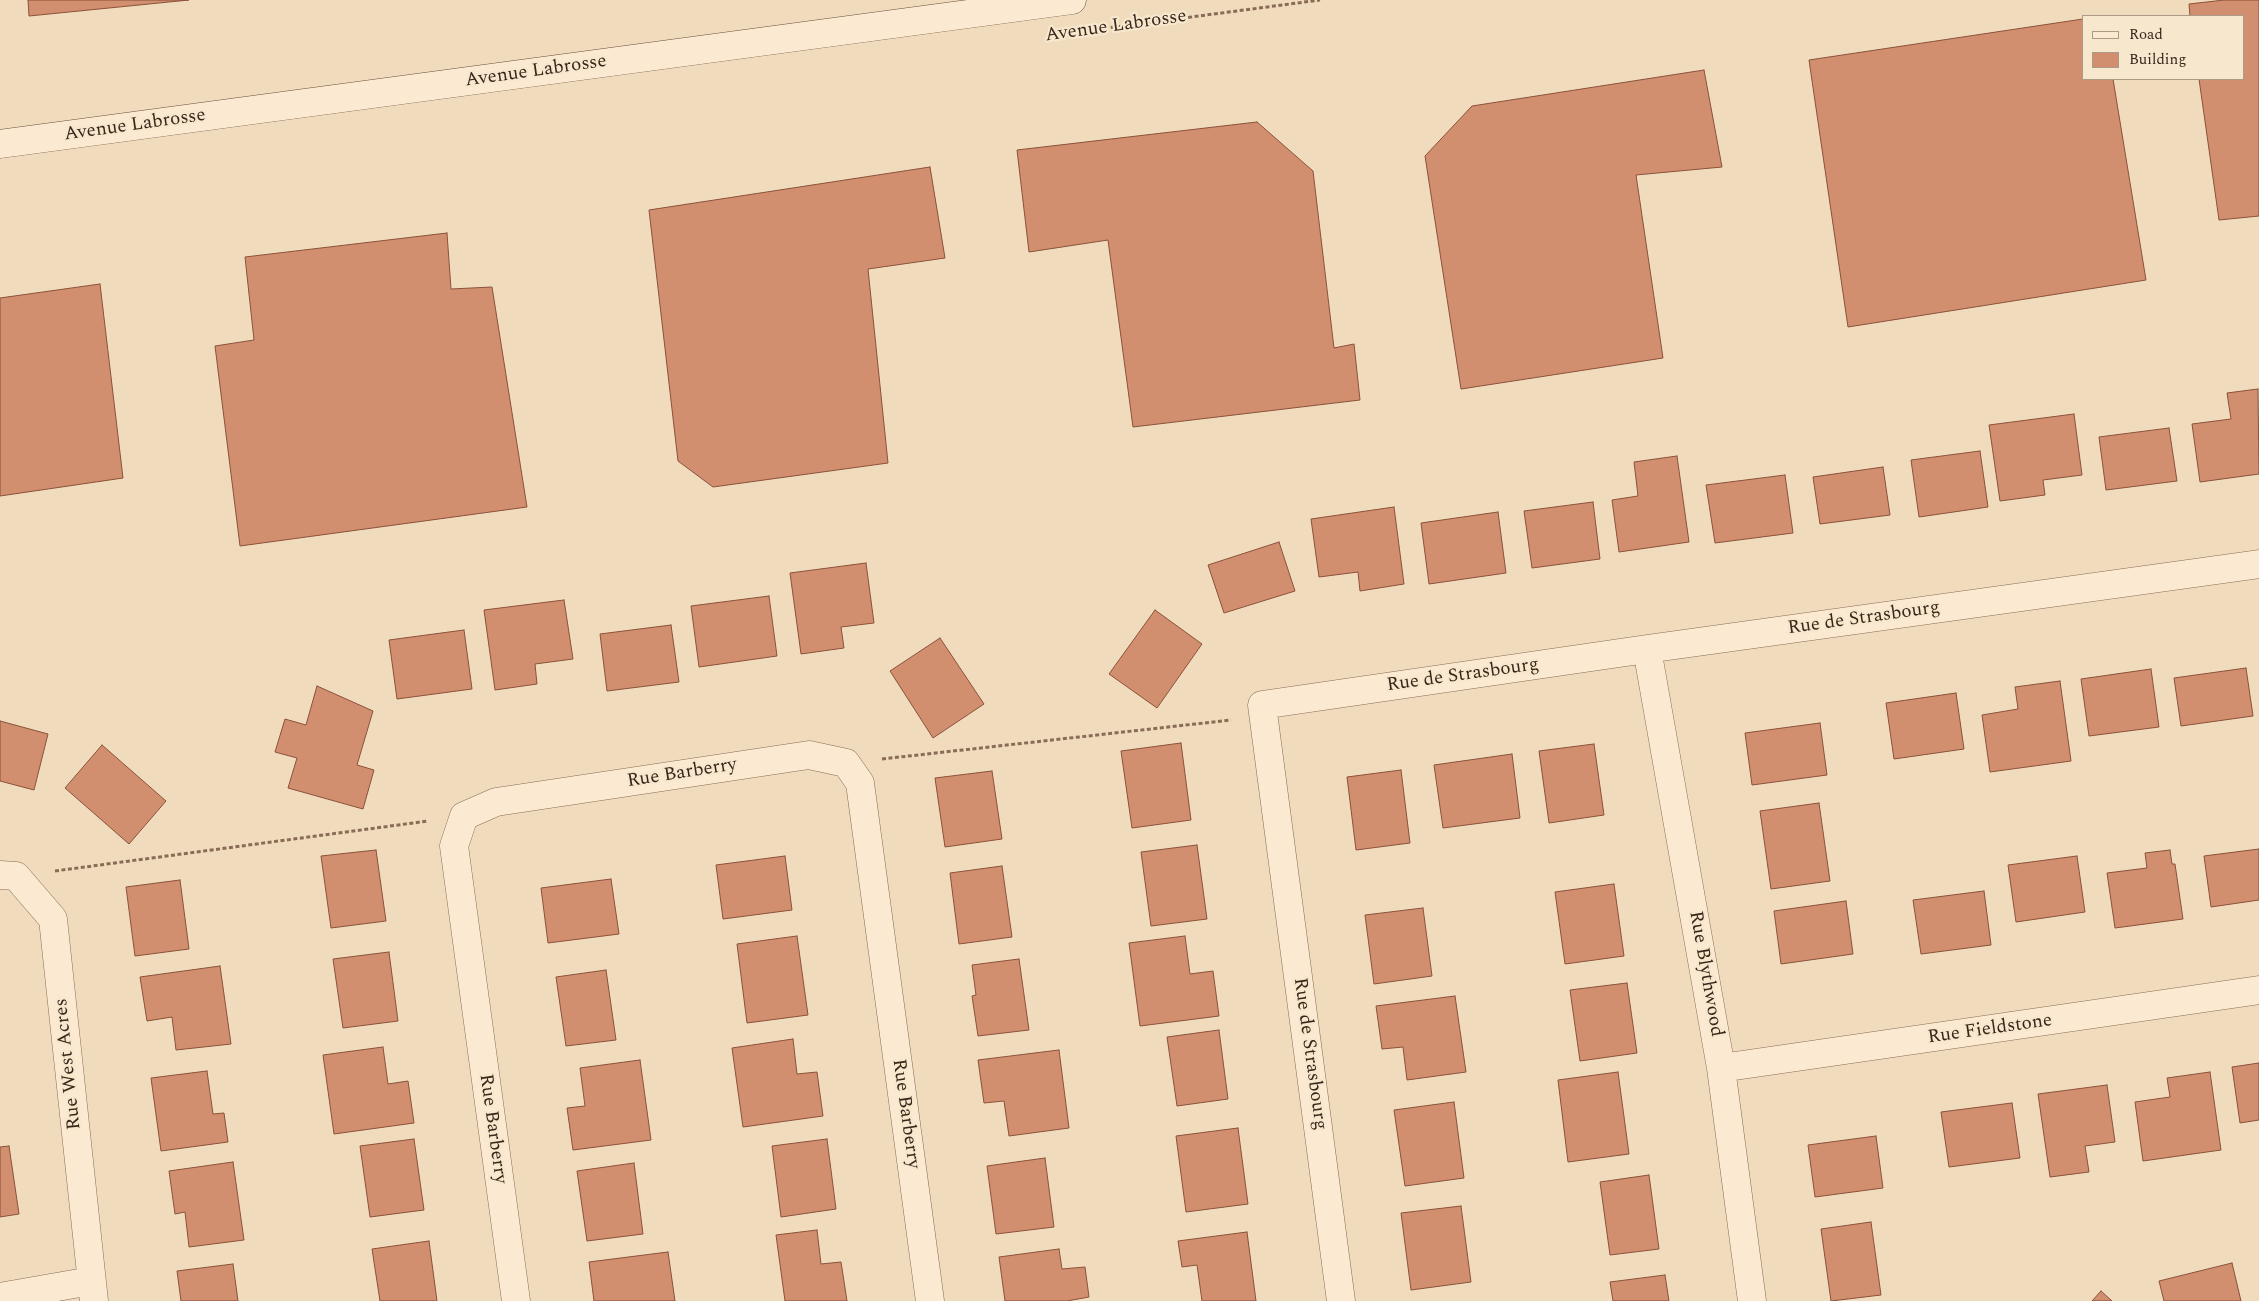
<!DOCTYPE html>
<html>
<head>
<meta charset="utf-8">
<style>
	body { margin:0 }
	#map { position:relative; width:2259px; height:1301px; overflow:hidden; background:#f0dcbd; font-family:Spectral,serif }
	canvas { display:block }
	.legend { position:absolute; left:2082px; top:15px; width:162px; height:65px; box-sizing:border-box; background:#f7e7cd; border:1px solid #ab9a86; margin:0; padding:6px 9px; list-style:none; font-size:15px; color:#38261b }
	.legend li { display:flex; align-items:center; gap:10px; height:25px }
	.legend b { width:25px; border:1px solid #ab9a86 }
</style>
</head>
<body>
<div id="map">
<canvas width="2259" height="1301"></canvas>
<ul class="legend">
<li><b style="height:6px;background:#fbead1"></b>Road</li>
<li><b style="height:14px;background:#d18f70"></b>Building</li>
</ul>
</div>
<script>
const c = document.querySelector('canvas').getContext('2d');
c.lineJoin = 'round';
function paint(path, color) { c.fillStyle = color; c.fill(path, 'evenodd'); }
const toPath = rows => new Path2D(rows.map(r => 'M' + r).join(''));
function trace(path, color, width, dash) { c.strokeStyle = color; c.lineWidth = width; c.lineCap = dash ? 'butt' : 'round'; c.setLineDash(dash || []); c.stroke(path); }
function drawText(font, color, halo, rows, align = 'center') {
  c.font = font + ' Spectral,serif'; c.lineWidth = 4.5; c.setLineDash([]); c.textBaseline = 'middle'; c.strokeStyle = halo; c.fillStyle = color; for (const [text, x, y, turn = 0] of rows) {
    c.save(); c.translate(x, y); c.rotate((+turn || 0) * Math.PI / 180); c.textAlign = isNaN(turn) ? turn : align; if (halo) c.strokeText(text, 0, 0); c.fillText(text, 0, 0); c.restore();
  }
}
const building = toPath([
	[28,0,189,0,29,16,28,0],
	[2224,0,2259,0,2259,216,2219,220,2199,79,2243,79,2243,16,2190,16,2189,4,2224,0],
	[2083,19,2083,79,2113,79,2146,280,1848,327,1809,60,2083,19],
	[1704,70,1722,167,1636,175,1663,358,1461,389,1425,156,1472,106,1704,70],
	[1257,122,1313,171,1334,348,1354,344,1360,400,1133,427,1108,240,1029,252,1017,150,1257,122],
	[930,167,945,258,868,269,888,463,713,487,678,461,649,210,930,167],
	[447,233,451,289,492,287,527,507,240,546,215,346,254,340,245,257,447,233],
	[100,284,123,478,0,496,0,298,100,284],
	[2258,389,2259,474,2200,482,2192,424,2231,419,2227,393,2258,389],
	[2074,414,2082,475,2043,480,2045,495,2000,501,1989,425,2074,414],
	[2169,428,2177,481,2106,490,2099,437,2169,428],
	[1980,451,1988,507,1919,517,1911,460,1980,451],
	[1677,456,1689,542,1619,552,1612,500,1638,496,1634,462,1677,456],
	[1883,467,1890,515,1820,524,1813,477,1883,467],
	[1785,475,1793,533,1715,543,1706,485,1785,475],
	[1593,502,1600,559,1532,568,1524,511,1593,502],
	[1394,507,1404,584,1360,591,1358,572,1319,577,1311,519,1394,507],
	[1498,512,1506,573,1429,584,1421,523,1498,512],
	[1279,542,1295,591,1224,613,1208,565,1279,542],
	[866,563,874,623,841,627,844,648,801,654,790,573,866,563],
	[769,596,777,656,699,667,691,606,769,596],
	[564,600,573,659,535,664,537,684,495,690,484,610,564,600],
	[1155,610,1202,644,1157,708,1109,674,1155,610],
	[671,625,679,682,607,691,600,634,671,625],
	[464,630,472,689,397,699,389,640,464,630],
	[940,638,984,704,933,738,890,671,940,638],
	[2246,668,2253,716,2181,726,2174,678,2246,668],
	[2151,669,2159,727,2089,736,2081,679,2151,669],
	[2060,681,2071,761,1990,772,1982,715,2018,709,2015,687,2060,681],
	[317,686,373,711,357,765,374,770,363,809,288,788,297,758,275,752,285,719,306,725,317,686],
	[1956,693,1964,749,1894,759,1886,703,1956,693],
	[0,721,48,734,34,790,0,781,0,721],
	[1820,723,1827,775,1752,785,1745,733,1820,723],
	[1181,743,1191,820,1132,828,1121,751,1181,743],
	[1594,744,1604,815,1549,823,1539,751,1594,744],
	[102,745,166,801,129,844,65,788,102,745],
	[1512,754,1520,818,1443,828,1434,765,1512,754],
	[1401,770,1410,843,1356,850,1347,777,1401,770],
	[992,771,1002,839,945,847,935,778,992,771],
	[1819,803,1830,881,1771,889,1760,811,1819,803],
	[1197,845,1207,919,1151,926,1141,852,1197,845],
	[2259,849,2259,900,2211,907,2204,856,2259,849],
	[376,850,386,921,331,928,321,856,376,850],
	[2170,850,2172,864,2175,864,2183,919,2115,928,2107,873,2147,868,2145,853,2170,850],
	[785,856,792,910,723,919,716,865,785,856],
	[2077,856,2085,912,2016,922,2008,865,2077,856],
	[1002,866,1012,937,959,944,950,873,1002,866],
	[611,879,619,934,548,943,541,888,611,879],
	[180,880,189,949,135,956,126,887,180,880],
	[1614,884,1624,956,1565,964,1555,892,1614,884],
	[1984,891,1991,945,1921,954,1913,900,1984,891],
	[1846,901,1853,954,1781,964,1774,911,1846,901],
	[1423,908,1432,976,1374,984,1365,915,1423,908],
	[797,936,808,1015,747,1023,737,944,797,936],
	[1185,936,1190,974,1213,971,1219,1016,1140,1026,1129,943,1185,936],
	[389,952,398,1021,343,1028,333,959,389,952],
	[1019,959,1029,1030,978,1036,972,996,976,995,972,965,1019,959],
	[220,966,231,1044,176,1050,172,1017,147,1021,140,977,220,966],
	[606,970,616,1040,566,1046,556,977,606,970],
	[1627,983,1637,1053,1580,1061,1570,990,1627,983],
	[1455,996,1466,1072,1407,1080,1403,1047,1382,1049,1376,1006,1455,996],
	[1219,1030,1228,1099,1177,1106,1167,1037,1219,1030],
	[793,1039,797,1074,817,1072,823,1116,743,1127,732,1048,793,1039],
	[383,1047,388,1084,408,1081,414,1123,334,1134,323,1055,383,1047],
	[1059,1050,1069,1128,1009,1136,1004,1101,984,1103,978,1060,1059,1050],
	[640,1060,651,1140,573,1150,567,1108,585,1106,580,1068,640,1060],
	[2259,1063,2259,1120,2240,1123,2232,1067,2259,1063],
	[207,1071,213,1114,224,1113,228,1142,161,1151,151,1078,207,1071],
	[1618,1072,1629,1154,1568,1162,1558,1080,1618,1072],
	[2210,1072,2221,1150,2143,1161,2135,1102,2170,1097,2167,1078,2210,1072],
	[2107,1085,2115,1142,2085,1146,2089,1172,2050,1177,2038,1094,2107,1085],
	[1454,1102,1464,1178,1405,1186,1394,1110,1454,1102],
	[2012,1103,2020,1158,1949,1167,1941,1112,2012,1103],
	[1238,1128,1248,1204,1186,1212,1176,1136,1238,1128],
	[1876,1136,1883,1188,1815,1197,1808,1145,1876,1136],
	[414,1139,424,1210,370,1217,360,1146,414,1139],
	[827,1139,836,1209,781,1217,772,1146,827,1139],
	[9,1146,19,1214,0,1217,0,1147,9,1146],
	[1045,1158,1054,1227,996,1234,987,1166,1045,1158],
	[233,1162,244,1240,189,1247,185,1212,175,1214,169,1171,233,1162],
	[634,1163,643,1234,587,1241,577,1171,634,1163],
	[1649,1175,1659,1249,1610,1255,1600,1182,1649,1175],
	[1461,1206,1471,1282,1411,1290,1401,1213,1461,1206],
	[1871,1222,1881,1295,1831,1301,1821,1229,1871,1222],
	[817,1230,821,1264,841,1262,847,1301,785,1301,776,1235,817,1230],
	[1247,1232,1256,1301,1202,1301,1197,1265,1182,1267,1178,1241,1247,1232],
	[429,1241,437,1301,380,1301,372,1249,429,1241],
	[1059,1249,1062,1269,1085,1267,1089,1297,1067,1301,1005,1301,999,1257,1059,1249],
	[668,1252,675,1301,594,1301,589,1262,668,1252],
	[2232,1263,2241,1301,2164,1301,2159,1281,2232,1263],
	[233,1264,238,1301,181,1301,177,1271,233,1264],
	[1665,1275,1669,1301,1613,1301,1610,1282,1665,1275],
	[2101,1291,2112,1301,2092,1301,2101,1291]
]);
const path = toPath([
	[1085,31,1320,0],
	[882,759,1231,720],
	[55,871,428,821]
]);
const street = toPath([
	[1647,649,1721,1068,1752,1301],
	[0,875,16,876,53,919,94,1301],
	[1721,1068,2259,990],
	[0,1297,91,1281],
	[516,1301,454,846,464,816,496,802,809,755,846,763,860,783,930,1301],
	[1341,1301,1262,705,1647,649,2259,564]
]);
const secondary = toPath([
	[0,144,1072,0]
]);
const streetNames = [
	["Avenue Labrosse",1116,27,-8],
	["Avenue Labrosse",536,72,-8],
	["Avenue Labrosse",135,126,-8],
	["Rue de Strasbourg",1864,619,-8],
	["Rue de Strasbourg",1463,676,-8],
	["Rue Barberry",682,774,-9],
	["Rue Blythwood",1705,974,80],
	["Rue Fieldstone",1990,1030,-8],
	["Rue de Strasbourg",1309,1054,82],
	["Rue West Acres",69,1064,-96],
	["Rue Barberry",905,1114,82],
	["Rue Barberry",492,1129,82]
];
paint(building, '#d18f70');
trace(building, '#8a5139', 1);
trace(street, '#896c55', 29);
trace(secondary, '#6b4d39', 29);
trace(path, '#896c55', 3, [4, 2.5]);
trace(street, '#fbead1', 28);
trace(secondary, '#fbead1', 28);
drawText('19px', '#38261b', '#f7e7cd', streetNames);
</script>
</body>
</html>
